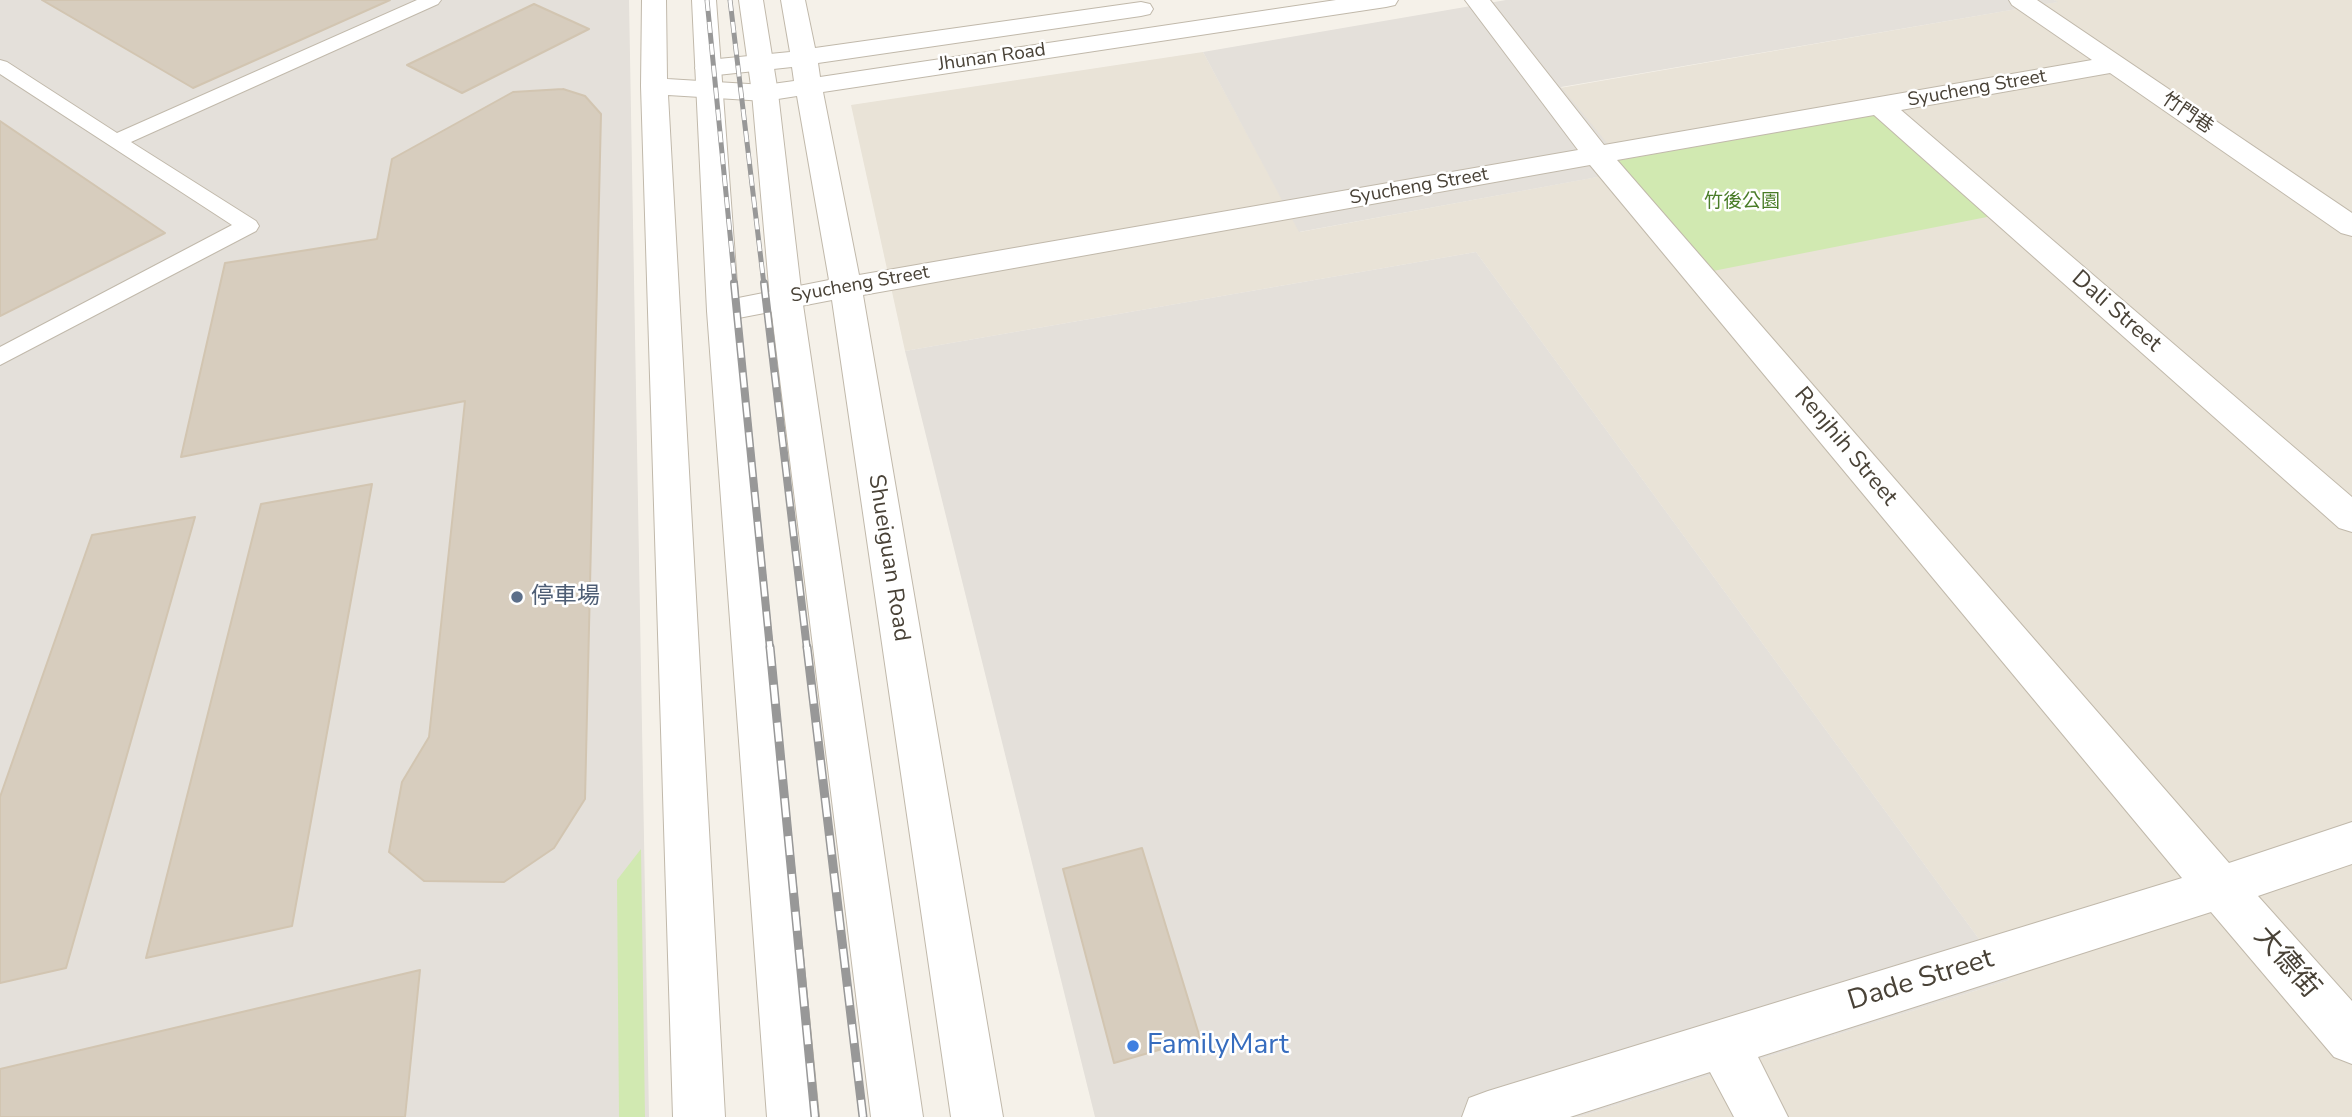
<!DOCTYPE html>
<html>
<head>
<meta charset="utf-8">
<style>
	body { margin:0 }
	canvas { display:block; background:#f5f1e9 }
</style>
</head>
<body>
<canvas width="2352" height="1117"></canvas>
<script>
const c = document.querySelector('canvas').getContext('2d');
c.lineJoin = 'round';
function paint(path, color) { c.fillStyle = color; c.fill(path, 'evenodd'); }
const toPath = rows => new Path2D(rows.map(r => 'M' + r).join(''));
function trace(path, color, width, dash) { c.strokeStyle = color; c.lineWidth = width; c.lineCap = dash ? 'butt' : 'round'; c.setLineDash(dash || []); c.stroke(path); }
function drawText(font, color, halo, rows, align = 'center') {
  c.font = font + ' "Nunito Sans","Noto Sans TC",sans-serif'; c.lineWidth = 5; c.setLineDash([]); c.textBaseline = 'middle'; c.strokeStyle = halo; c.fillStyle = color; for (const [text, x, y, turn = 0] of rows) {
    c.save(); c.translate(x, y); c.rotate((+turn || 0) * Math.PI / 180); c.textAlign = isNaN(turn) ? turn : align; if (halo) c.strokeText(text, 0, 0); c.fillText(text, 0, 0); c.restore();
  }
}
const residential = toPath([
	[2054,0,2352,0,2352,1117,1579,1117,2009,980,1476,252,905,351,851,105,1203,52,1300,232,1629,171,1560,88,2057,2]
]);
const industrial = toPath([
	[0,0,629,0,649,1117,0,1117],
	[1506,0,2054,0,2058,2,1561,87,1630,171,1299,232,1203,52],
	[1476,252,2009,980,1579,1117,1095,1117,905,351]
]);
const green = toPath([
	[1874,115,1992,216,1713,271,1615,161],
	[641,849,645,1117,619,1117,617,880]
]);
const building = toPath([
	[42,0,390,0,193,88,42,0],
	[534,4,589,29,462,93,407,65,534,4],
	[563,89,585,96,601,114,585,799,554,848,504,882,424,881,389,852,402,782,429,737,465,401,181,457,225,263,377,239,392,159,513,92,563,89],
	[0,121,165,233,0,316,0,121],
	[372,484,292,926,146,958,261,504,372,484],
	[195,517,66,968,0,983,0,797,92,535,195,517],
	[1142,848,1200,1038,1114,1063,1063,869,1142,848],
	[420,970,405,1117,0,1117,0,1069,420,970]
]);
const service = toPath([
	[417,0,441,0,438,4,131,142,256,221,259,226,256,231,0,365,0,347,232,225,0,74,0,60,7,62,117,133,417,0]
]);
const minor = toPath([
	[642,0,666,0,667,79,765,85,794,81,792,67,708,76,699,74,695,68,699,62,708,60,790,52,781,0,805,0,815,48,1141,2,1150,4,1153,9,1150,14,1141,16,818,63,820,77,1336,0,1398,0,1395,5,1386,7,823,92,859,275,1578,150,1465,0,1490,0,1604,145,2092,60,2012,5,2009,0,2037,0,2352,213,2352,236,2341,233,2110,73,1901,110,2352,497,2352,532,2339,528,1874,115,1617,160,2229,863,2352,822,2352,864,2258,896,2352,1001,2352,1064,2334,1057,2211,912,1758,1057,1788,1117,1734,1117,1710,1072,1570,1117,1462,1117,1469,1098,1488,1091,2182,878,1590,165,863,295,1003,1117,951,1117,832,300,723,321,712,318,707,311,712,304,723,301,829,280,797,96,765,101,668,95,725,1117,673,1117,641,86,642,0]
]);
const tertiary = toPath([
	[692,0,716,0,739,311,819,1117,767,1117,707,311,692,0],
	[739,0,763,0,778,93,802,298,923,1117,871,1117,770,298,752,93,739,0]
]);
const railFar2 = toPath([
	[707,0,735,285],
	[730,0,764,285]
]);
const railFar1 = toPath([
	[734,283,770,649],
	[764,283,807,649]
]);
const rail = toPath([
	[770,647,815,1117],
	[807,647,863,1117]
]);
const markers = [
	[517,597,7,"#5c6f8a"],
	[1133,1046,7,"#3f7fe0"]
];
const farStreetnames = [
	["Jhunan Road",992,58,-8],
	["Syucheng Street",1977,89,-10],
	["竹門巷",2187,114,34],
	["Syucheng Street",1419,187,-10],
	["Syucheng Street",860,285,-10]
];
const farParknames = [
	["竹後公園",1742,202]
];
const streetNames = [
	["Dali Street",2116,312,41],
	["Renjhih Street",1845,447,50],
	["Shueiguan Road",888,558,81]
];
const serviceNames = [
	["停車場",531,597]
];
const nearStreetnames = [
	["大德街",2286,963,49],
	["Dade Street",1921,981,-17]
];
const nearShopnames = [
	["FamilyMart",1147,1046]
];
paint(residential, '#e9e3d7');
paint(industrial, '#e4e0da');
paint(green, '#d1e9b1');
paint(building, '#d7cdbe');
trace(building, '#d2c5b1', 2);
trace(service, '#c1b9ab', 2);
trace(minor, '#c1b9ab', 2);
trace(tertiary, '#c1b9ab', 2);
paint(service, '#fff');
paint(minor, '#fff');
paint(tertiary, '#fff');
trace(railFar2, '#989898', 5);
trace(railFar1, '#989898', 8);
trace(rail, '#989898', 9);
trace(railFar2, '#fff', 3.5, [11]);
trace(railFar1, '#fff', 5, [15]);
trace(rail, '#fff', 6, [19]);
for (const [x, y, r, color] of markers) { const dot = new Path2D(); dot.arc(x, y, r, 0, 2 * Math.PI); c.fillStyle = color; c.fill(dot); trace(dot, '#fff', 2.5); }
drawText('19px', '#494237', '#fff', farStreetnames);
drawText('19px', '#497c28', '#fff', farParknames);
drawText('23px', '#494237', '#fff', streetNames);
drawText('23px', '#4e5e75', '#fff', serviceNames, 'left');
drawText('28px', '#494237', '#fff', nearStreetnames);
drawText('28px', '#366cbe', '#fff', nearShopnames, 'left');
</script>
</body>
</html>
